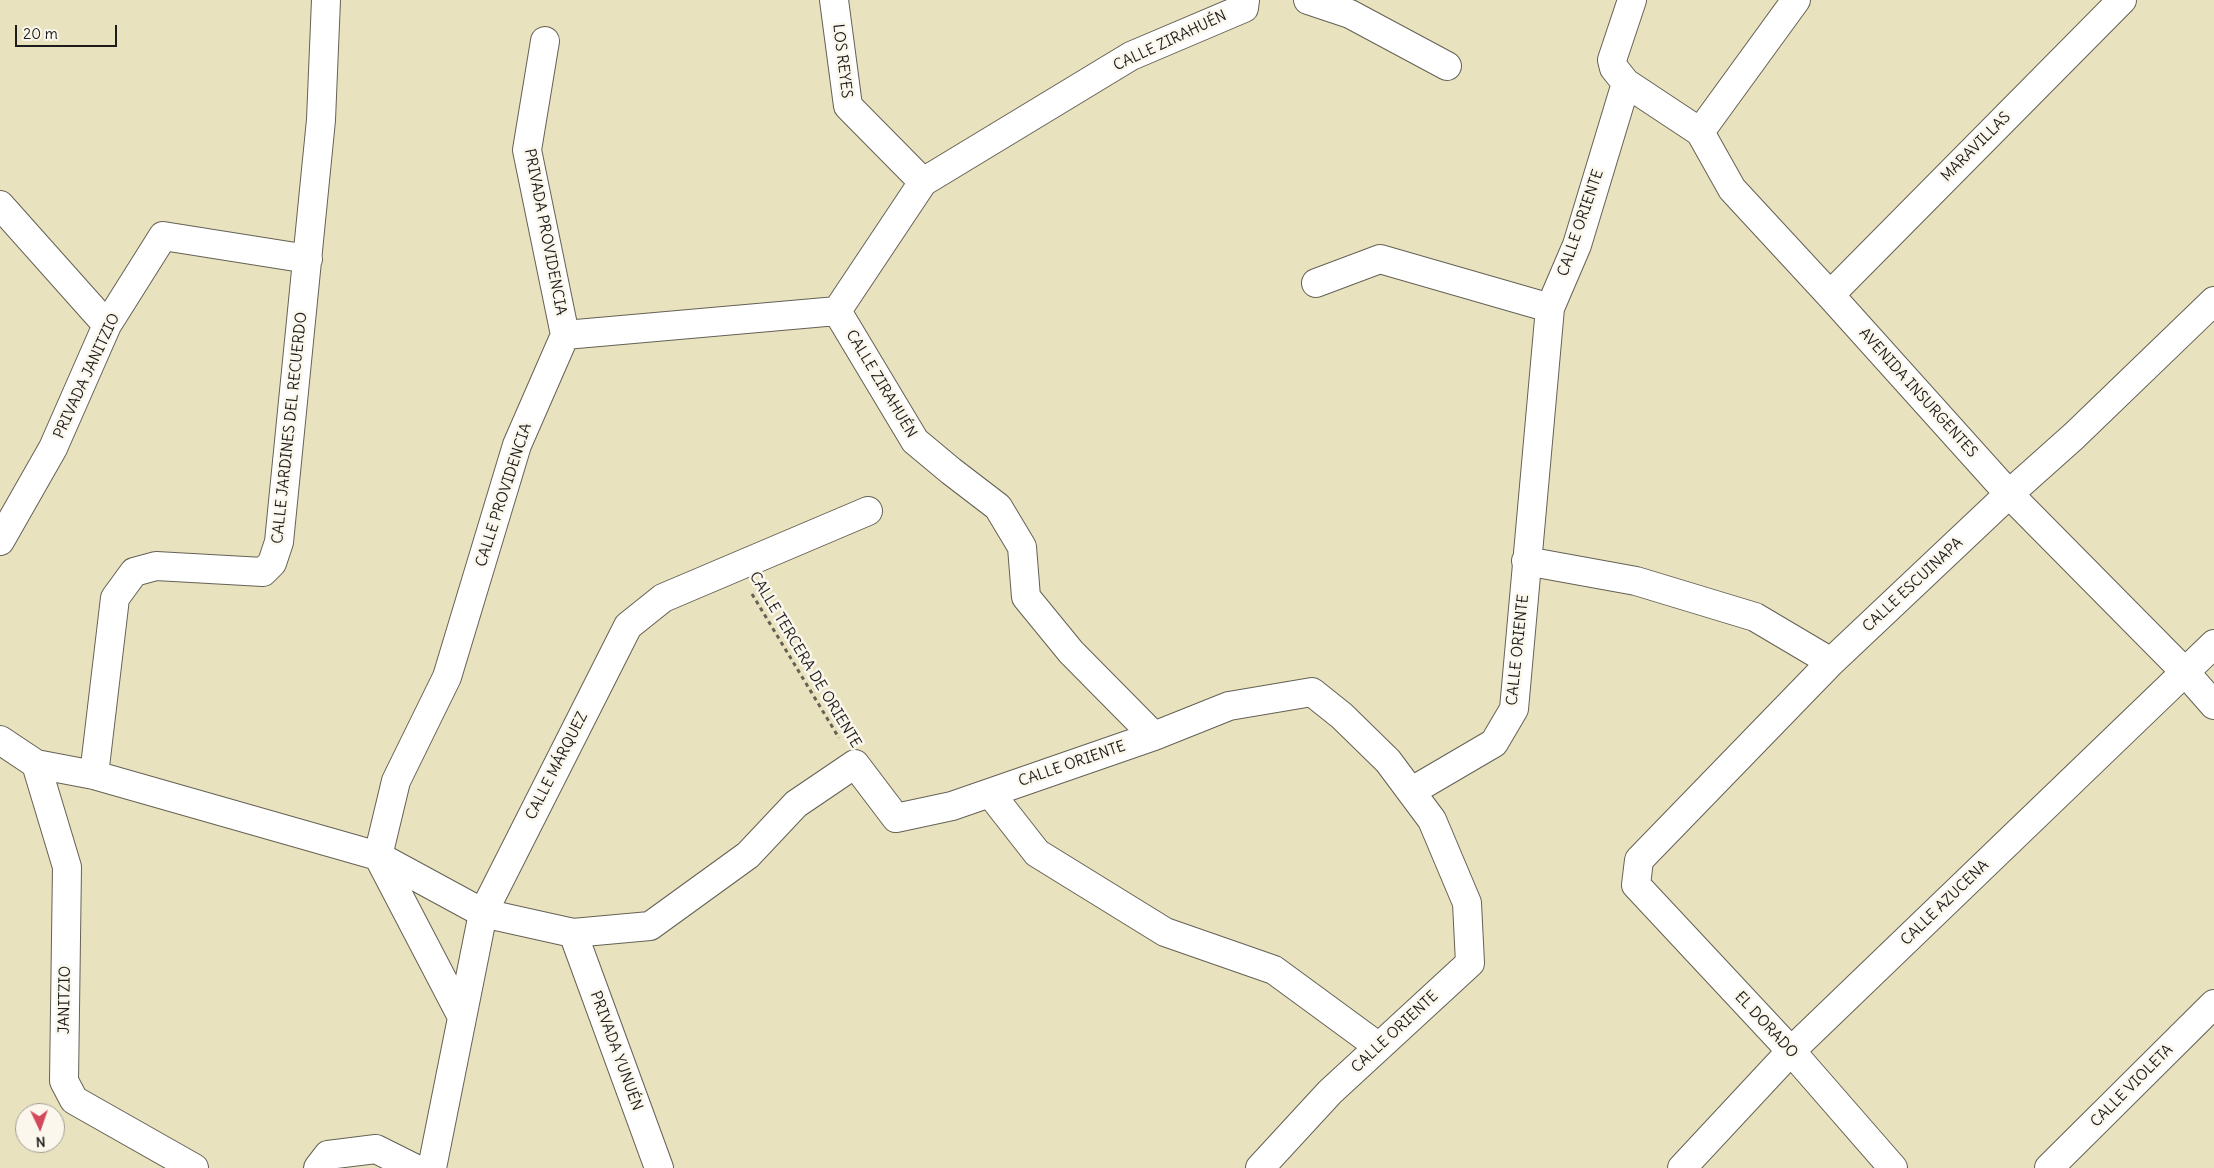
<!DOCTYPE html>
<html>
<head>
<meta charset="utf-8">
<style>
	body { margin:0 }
	#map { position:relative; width:2214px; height:1168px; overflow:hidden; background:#e9e2be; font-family:Delius,sans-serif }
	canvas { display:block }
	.north { position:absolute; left:15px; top:1103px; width:50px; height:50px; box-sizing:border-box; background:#fbf7ec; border:1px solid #a29f99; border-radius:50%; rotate:177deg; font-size:14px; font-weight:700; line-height:20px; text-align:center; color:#1c1c1c }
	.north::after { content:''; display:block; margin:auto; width:18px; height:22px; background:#d1495b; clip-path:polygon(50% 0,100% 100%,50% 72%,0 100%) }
	.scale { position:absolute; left:15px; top:25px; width:102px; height:22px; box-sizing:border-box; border:2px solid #1c1c1c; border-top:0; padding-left:6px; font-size:15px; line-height:18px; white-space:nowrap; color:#1c1c1c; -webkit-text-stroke:4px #fbf7ec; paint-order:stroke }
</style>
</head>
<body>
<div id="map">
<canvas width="2214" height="1168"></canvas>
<div class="north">N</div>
<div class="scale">20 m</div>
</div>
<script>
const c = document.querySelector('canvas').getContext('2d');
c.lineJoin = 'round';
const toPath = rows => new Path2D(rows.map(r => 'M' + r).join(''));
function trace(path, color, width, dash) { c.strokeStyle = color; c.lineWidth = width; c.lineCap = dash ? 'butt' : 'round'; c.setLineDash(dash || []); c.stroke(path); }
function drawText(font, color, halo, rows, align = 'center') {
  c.font = font + ' Delius,sans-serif'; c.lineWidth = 5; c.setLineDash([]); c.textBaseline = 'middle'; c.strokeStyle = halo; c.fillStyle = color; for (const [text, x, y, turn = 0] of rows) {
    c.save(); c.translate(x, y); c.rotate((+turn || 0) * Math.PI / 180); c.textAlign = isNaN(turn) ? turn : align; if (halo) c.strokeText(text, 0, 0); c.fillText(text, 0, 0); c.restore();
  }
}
const path = toPath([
	[752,594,839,738]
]);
const minor = toPath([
	[834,0,848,106,923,182],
	[1308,0,1350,14,1447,66],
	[1632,0,1612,60,1614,68,1626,83,1700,132,1732,189,1830,295,2009,494,2185,672,2214,705],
	[545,41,527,150,565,335],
	[1700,132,1796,0],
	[0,205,107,325],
	[1316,283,1380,259,1550,308],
	[1830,295,2122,0],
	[837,311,915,441,951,471,998,507,1022,547,1026,597,1071,652,1154,736],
	[837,311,923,182,1131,56,1244,8,1245,0],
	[565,335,837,311],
	[0,541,53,448,107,325,163,236,308,259],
	[1526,561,1636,581,1755,617,1831,662],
	[0,740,36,764,94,775,378,856,483,913,573,933,650,926,748,855,796,804,855,764,896,818,952,806,1154,736,1229,706,1312,692,1342,716,1388,761,1432,820,1467,903,1470,963,1330,1092,1260,1168],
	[36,764,67,867,64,1081,74,1100,194,1168],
	[94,775,115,598,134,572,156,566,263,572,272,563,279,542,321,120,326,0],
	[1412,791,1494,743,1514,709,1550,308,1577,245,1626,83],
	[990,793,1037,853,1165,932,1274,970,1379,1047],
	[573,933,659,1168],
	[462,1017,378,856,396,781,447,677,517,445,565,335],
	[318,1168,328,1155,376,1149,414,1168],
	[432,1168,483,913,628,626,663,598,868,511],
	[1682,1168,1791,1051,2214,644],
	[1893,1168,1791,1051,1636,885,1639,860,1831,662,2009,494,2074,436,2214,301],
	[2049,1168,2214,1004]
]);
const streetNames = [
	["CALLE ZIRAHUÉN",1170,41,-25],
	["LOS REYES",842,61,83],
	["MARAVILLAS",1976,147,-45],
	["CALLE ORIENTE",1581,223,-71],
	["PRIVADA PROVIDENCIA",545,232,79],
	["PRIVADA JANITZIO",87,376,-65],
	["CALLE ZIRAHUÉN",881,384,59],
	["AVENIDA INSURGENTES",1918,393,48],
	["CALLE JARDINES DEL RECUERDO",290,428,-84],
	["CALLE PROVIDENCIA",504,495,-72],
	["CALLE ESCUINAPA",1913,585,-43],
	["CALLE ORIENTE",1518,650,-84],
	["CALLE TERCERA DE ORIENTE",805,660,59],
	["CALLE ORIENTE",1072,764,-19],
	["CALLE MÁRQUEZ",557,766,-63],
	["CALLE AZUCENA",1945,903,-44],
	["JANITZIO",65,1000,-89],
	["EL DORADO",1766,1025,47],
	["CALLE ORIENTE",1395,1032,-43],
	["PRIVADA YUNUÉN",616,1051,70],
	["CALLE VIOLETA",2132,1086,-45]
];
trace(minor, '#646155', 30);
trace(path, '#646155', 3, [4, 4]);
trace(minor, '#fff', 28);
drawText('15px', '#1c1c1c', '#fbf7ec', streetNames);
</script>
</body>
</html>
